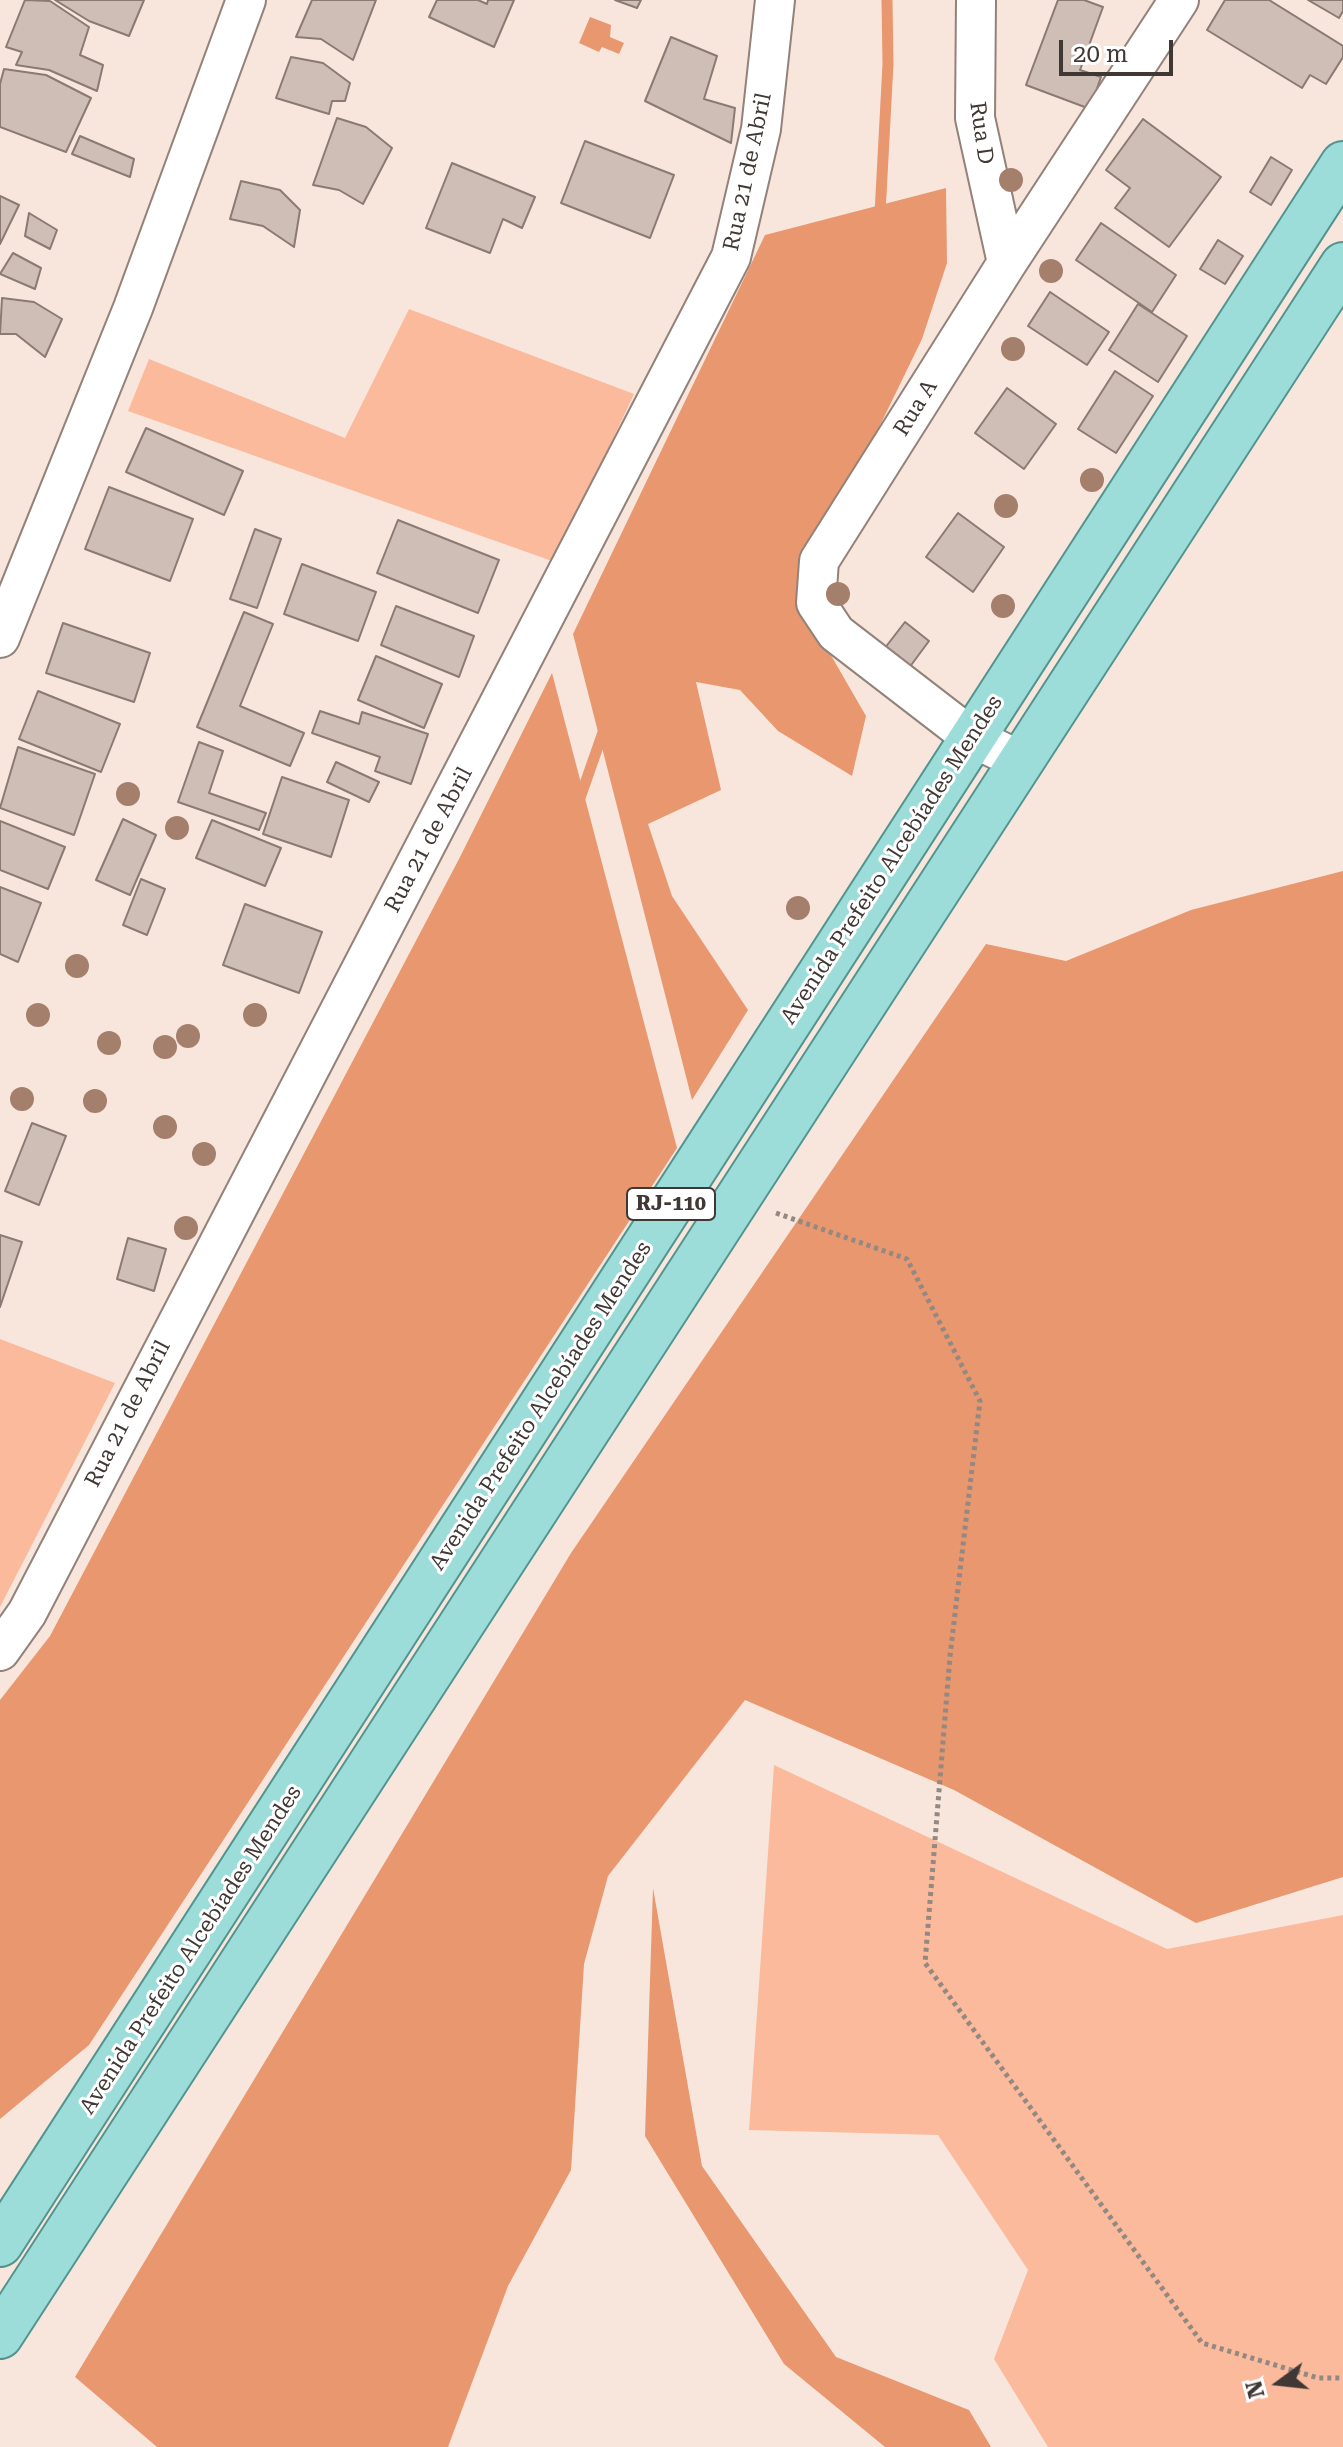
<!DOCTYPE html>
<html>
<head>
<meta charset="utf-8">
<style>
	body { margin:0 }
	#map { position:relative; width:1343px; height:2447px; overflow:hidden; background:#f8e6dd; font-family:"Roboto Serif",serif }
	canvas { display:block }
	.north { position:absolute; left:1239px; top:2343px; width:80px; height:80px; -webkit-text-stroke:6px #fff; paint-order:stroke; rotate:255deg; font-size:22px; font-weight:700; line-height:32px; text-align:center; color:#3f3835 }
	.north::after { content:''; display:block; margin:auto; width:28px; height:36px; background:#3f3835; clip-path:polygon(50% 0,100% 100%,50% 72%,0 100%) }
	.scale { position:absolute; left:1059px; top:40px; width:114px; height:36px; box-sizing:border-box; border:4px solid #3f3835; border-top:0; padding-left:10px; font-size:24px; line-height:28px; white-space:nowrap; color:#3f3835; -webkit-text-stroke:6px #fff; paint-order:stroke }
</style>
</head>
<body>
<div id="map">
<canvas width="1343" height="2447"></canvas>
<div class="north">N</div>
<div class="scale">20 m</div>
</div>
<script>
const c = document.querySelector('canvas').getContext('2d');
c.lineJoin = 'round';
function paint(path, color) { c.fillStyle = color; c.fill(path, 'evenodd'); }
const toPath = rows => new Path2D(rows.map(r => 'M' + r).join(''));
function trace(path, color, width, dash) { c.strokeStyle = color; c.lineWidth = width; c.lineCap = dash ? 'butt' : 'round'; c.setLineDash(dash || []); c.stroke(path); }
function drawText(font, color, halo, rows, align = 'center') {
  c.font = font + ' "Roboto Serif",serif'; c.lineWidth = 6; c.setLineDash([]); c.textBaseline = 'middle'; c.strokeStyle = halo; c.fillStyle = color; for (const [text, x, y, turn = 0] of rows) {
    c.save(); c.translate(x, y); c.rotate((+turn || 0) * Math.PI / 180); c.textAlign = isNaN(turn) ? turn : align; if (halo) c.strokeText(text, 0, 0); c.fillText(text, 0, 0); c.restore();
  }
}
const green = toPath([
	[409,309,634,394,555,562,128,411,149,359,345,438],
	[0,1339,115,1383,0,1607],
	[774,1765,1167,1949,1343,1915,1343,2447,1048,2447,994,2359,1028,2270,938,2135,749,2130]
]);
const forest = toPath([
	[946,188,947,263,922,339,869,448,810,619,866,716,852,776,778,731,740,690,696,682,721,790,648,824,672,896,748,1010,692,1100,573,634,765,235],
	[552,673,677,1148,89,2045,0,2119,0,1700,50,1636,459,859],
	[1343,871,1343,1877,1196,1923,954,1790,745,1700,608,1876,584,1964,571,2170,508,2286,448,2447,157,2447,75,2377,571,1553,986,944,1066,961,1191,910]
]);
const water = toPath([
	[590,17,611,25,610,37,624,43,619,54,602,47,599,52,579,43],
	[653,1888,702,2166,836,2357,969,2410,991,2447,885,2447,784,2364,645,2136]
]);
const stream = toPath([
	[0,1864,229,1534,469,1115,622,678,878,251,888,64,887,0]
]);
const building = toPath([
	[25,0,50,1,89,27,80,55,103,65,97,91,49,70,16,65,22,52,6,47,25,0],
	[55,0,144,0,129,36,89,21,55,0],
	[312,0,376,0,353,60,321,39,296,37,312,0],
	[437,0,478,0,487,4,488,0,514,0,494,47,429,17,437,0],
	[615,0,641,0,637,8,615,0],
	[1058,0,1084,0,1103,7,1080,70,1101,77,1090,109,1026,85,1058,0],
	[1225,0,1269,0,1343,46,1343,57,1326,84,1310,75,1302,88,1207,30,1225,0],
	[1308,0,1343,0,1343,11,1339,18,1308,0],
	[671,37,717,56,704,99,735,108,731,143,645,101,671,37],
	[291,57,323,63,350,83,345,101,332,101,329,114,276,98,291,57],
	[4,69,46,75,91,98,66,152,0,127,0,84,4,69],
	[337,118,366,127,392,148,363,204,339,190,313,185,337,118],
	[1143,119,1221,177,1169,247,1115,208,1130,188,1106,170,1143,119],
	[80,136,134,159,130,177,72,154,80,136],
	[585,141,674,175,650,238,561,203,585,141],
	[1271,157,1292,170,1271,205,1250,192,1271,157],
	[452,163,535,197,522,228,503,219,490,253,426,228,452,163],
	[241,181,280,190,300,210,294,247,263,226,230,219,241,181],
	[0,196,19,205,0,244,0,196],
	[29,213,57,230,50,249,25,236,29,213],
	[1101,223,1176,275,1152,312,1076,260,1101,223],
	[1218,240,1243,256,1225,284,1200,269,1218,240],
	[13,253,41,268,35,289,0,274,13,253],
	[1050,292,1109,332,1087,365,1028,326,1050,292],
	[2,298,34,302,62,319,45,357,16,334,0,334,2,298],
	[1138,304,1187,336,1158,382,1109,350,1138,304],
	[1115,371,1153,396,1116,453,1078,429,1115,371],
	[1007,388,1056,424,1024,469,975,433,1007,388],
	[146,428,243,471,224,515,126,472,146,428],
	[109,487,193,519,170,581,85,549,109,487],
	[958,513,1004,547,973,592,926,557,958,513],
	[398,520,499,560,478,613,377,573,398,520],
	[255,529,281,539,257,608,230,599,255,529],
	[302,564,376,592,358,641,284,614,302,564],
	[396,606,474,636,459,677,381,645,396,606],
	[244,612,273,624,240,706,304,733,290,766,197,727,244,612],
	[905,622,929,641,906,672,881,653,905,622],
	[63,623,150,653,134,702,46,673,63,623],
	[376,656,442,684,424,728,358,700,376,656],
	[38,691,120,724,101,772,19,739,38,691],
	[320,711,359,724,362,712,428,734,411,784,375,771,380,757,312,733,320,711],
	[199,742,223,751,209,793,266,813,259,830,178,802,199,742],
	[18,747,95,774,74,835,0,808,18,747],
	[336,762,379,782,369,802,327,782,336,762],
	[282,777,349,800,331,857,263,834,282,777],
	[123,819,156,835,130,895,96,880,123,819],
	[212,820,281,848,265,886,196,858,212,820],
	[0,821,65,847,48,889,0,870,0,821],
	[141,879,165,889,147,935,123,925,141,879],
	[0,887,41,903,18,962,0,954,0,887],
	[245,904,322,932,299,993,223,965,245,904],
	[32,1123,66,1136,39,1205,5,1191,32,1123],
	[0,1235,22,1242,0,1307,0,1235],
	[128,1238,166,1249,154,1291,117,1279,128,1238]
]);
const path = toPath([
	[776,1213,907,1259,980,1401,950,1656,925,1963,1202,2343,1318,2378,1343,2378]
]);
const minor = toPath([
	[976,0,975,118,1007,263],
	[0,638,133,308,246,0],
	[1021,761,971,737,836,633,816,603,819,561,1007,263,1179,0],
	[0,1651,27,1613,731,257,761,129,775,0]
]);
const major = toPath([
	[0,2244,1343,164],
	[0,2336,1343,265]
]);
const trees = [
	[1011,180],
	[1051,271],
	[1013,349],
	[1092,480],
	[1006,506],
	[838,594],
	[1003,606],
	[128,794],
	[177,828],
	[798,908],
	[77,966],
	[38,1015],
	[255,1015],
	[188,1036],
	[109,1043],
	[165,1047],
	[22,1099],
	[95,1101],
	[165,1127],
	[204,1154],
	[186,1228]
];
const shields = [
	[671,1204,88]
];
const shieldNames = [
	["RJ-110",671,1204]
];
const streetNames = [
	["Rua D",981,133,82],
	["Rua 21 de Abril",748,172,-78],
	["Rua A",916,408,-58],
	["Rua 21 de Abril",429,840,-62],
	["Avenida Prefeito Alcebíades Mendes",892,860,-57],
	["Avenida Prefeito Alcebíades Mendes",541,1406,-57],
	["Rua 21 de Abril",128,1414,-63],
	["Avenida Prefeito Alcebíades Mendes",191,1950,-57]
];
paint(green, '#fbba9b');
paint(forest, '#e9976e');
paint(water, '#e8976e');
trace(stream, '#e8976e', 11);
paint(building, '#cfbeb6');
trace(building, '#8a7a73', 2);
trace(minor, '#92827a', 42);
trace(major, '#51948f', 48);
trace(path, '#948882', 5, [4, 4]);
trace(minor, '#fff', 38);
trace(major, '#9dddd9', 44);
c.fillStyle = '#a47f6b';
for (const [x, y] of trees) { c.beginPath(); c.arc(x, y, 12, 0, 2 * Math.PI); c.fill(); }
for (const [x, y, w] of shields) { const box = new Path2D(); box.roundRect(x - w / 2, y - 16, w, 32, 6); c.fillStyle = '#fff'; c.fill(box); trace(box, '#3f3835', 2); }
drawText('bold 20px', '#3f3835', null, shieldNames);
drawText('22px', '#3f3835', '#fff', streetNames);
</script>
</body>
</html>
